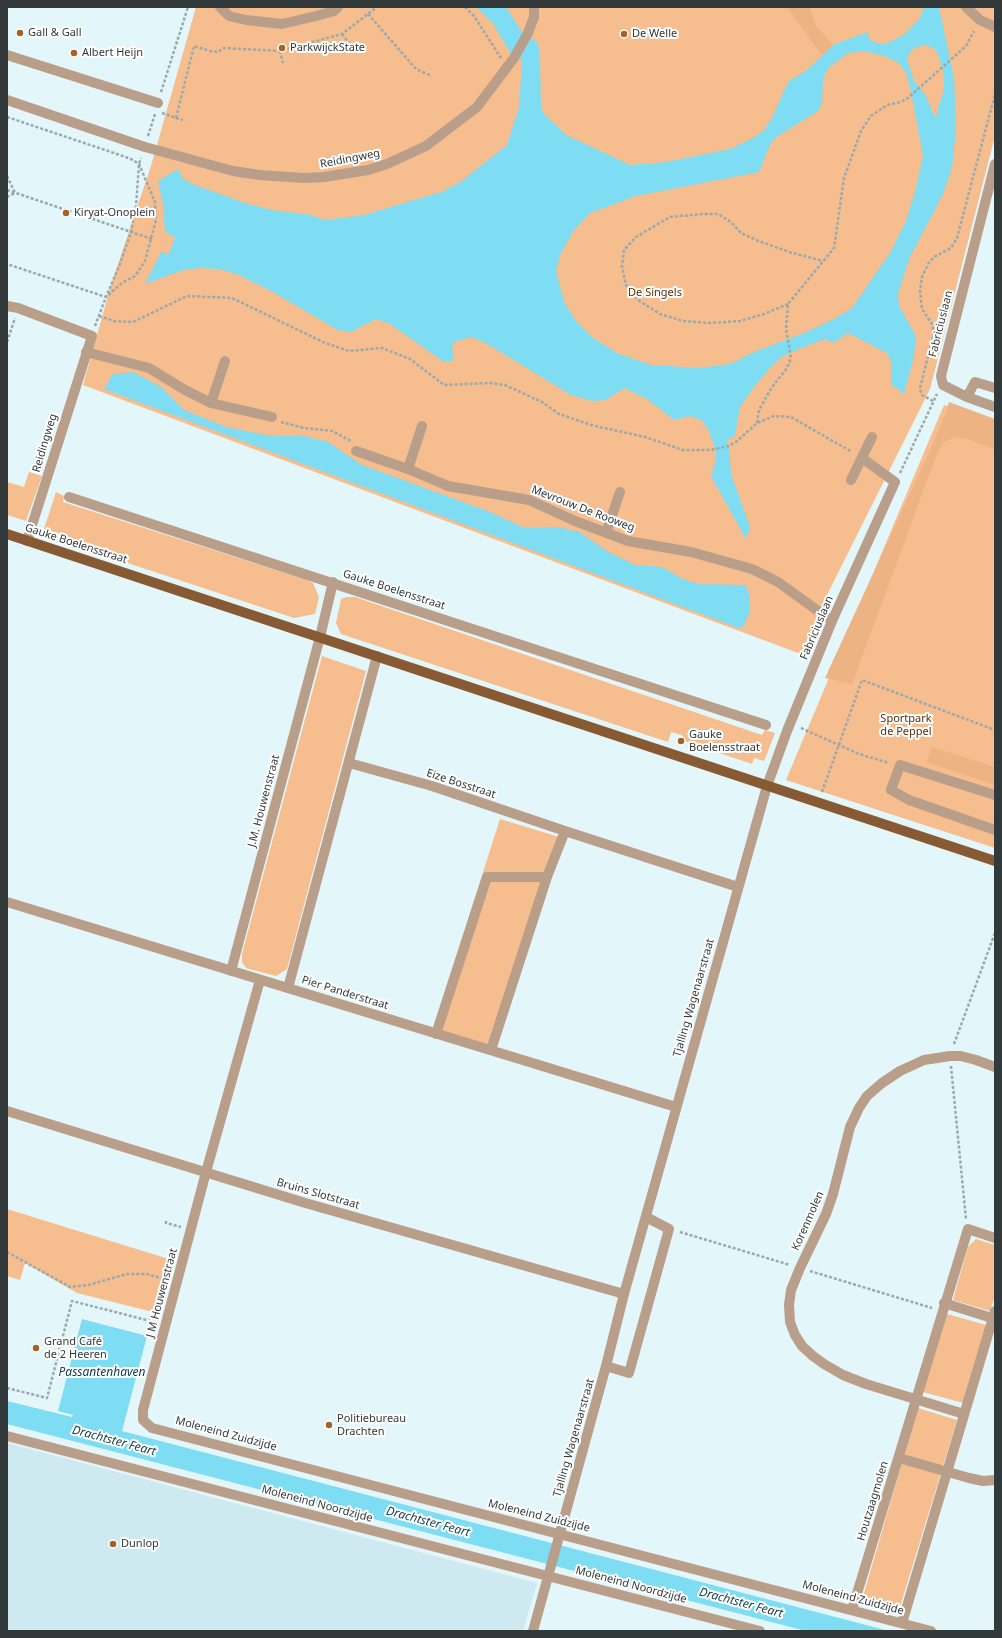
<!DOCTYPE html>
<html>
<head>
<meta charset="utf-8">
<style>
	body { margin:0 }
	#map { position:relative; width:1002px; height:1638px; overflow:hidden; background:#e3f6fa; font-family:"Noto Sans",sans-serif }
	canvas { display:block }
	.frame { position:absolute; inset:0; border:8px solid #32393b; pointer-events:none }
</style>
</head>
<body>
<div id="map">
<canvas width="1002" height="1638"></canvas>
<div class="frame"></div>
</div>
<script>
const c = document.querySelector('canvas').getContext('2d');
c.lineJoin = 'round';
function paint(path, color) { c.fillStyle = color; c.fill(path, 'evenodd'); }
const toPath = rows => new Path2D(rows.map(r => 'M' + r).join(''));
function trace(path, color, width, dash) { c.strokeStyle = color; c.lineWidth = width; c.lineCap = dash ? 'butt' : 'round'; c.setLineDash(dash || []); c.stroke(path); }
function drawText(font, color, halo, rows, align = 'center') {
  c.font = font + ' "Noto Sans",sans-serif'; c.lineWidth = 4; c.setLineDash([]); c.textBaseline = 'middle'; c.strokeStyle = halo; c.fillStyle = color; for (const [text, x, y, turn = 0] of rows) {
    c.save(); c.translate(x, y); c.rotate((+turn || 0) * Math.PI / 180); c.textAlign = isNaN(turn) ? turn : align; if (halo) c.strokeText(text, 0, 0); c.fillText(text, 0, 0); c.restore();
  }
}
const built = toPath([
	[7,1443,537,1583,523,1631,7,1631]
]);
const green = toPath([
	[196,7,995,7,995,136,930,389,826,597,806,656,83,385,111,285,151,166],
	[944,405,995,424,995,848,786,780],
	[29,472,42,476,26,521,7,515,7,482,24,487],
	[56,492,64,496,63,502,307,580,313,583,319,597,315,614,294,618,61,541,62,534,44,529],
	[346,597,355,597,762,735,765,730,775,733,764,761,754,758,752,764,681,740,682,735,671,732,668,742,341,634,336,623,341,599],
	[322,656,366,671,287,969,276,976,246,968,242,962,242,954],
	[500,819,559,837,489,1047,433,1029],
	[7,1209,172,1260,157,1313,77,1293,25,1263,20,1280,7,1276],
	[976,1239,995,1245,995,1296,990,1311,953,1300,968,1247],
	[947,1314,986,1325,963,1403,923,1392],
	[918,1408,957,1420,899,1610,862,1600]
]);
const forest = toPath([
	[787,7,810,7,816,26,833,45,822,56],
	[949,402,995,419,995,449,967,439,954,437,943,443,935,459,852,684,825,678,930,450,945,415],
	[932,747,995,767,995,785,927,762]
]);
const water = toPath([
	[476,7,506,7,522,32,536,41,538,44,540,58,541,108,544,114,566,135,630,165,666,162,730,149,755,137,765,129,773,116,788,82,807,70,833,45,867,32,870,40,880,44,886,44,905,34,920,18,924,7,939,7,954,78,956,129,952,168,943,194,909,259,898,294,899,306,916,336,914,356,904,394,891,384,891,361,887,353,848,333,833,343,825,339,799,349,783,356,771,367,757,383,740,407,735,435,727,441,729,449,731,474,750,527,746,539,711,476,716,460,715,448,708,429,701,420,690,416,674,420,647,399,624,388,606,400,593,401,571,395,484,342,471,337,454,342,452,347,454,358,451,362,444,362,390,324,376,319,351,332,338,330,271,291,237,274,218,269,200,268,183,270,145,284,161,252,169,254,175,237,165,232,163,204,158,181,178,169,183,179,195,185,245,203,271,210,306,214,326,220,364,215,441,192,459,183,507,145,519,107,522,61,511,54,492,22],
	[926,45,936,50,941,63,944,76,944,90,935,118,926,96,914,81,907,59,910,52,916,47],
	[864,51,884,56,899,63,906,73,911,91,923,156,915,192,906,221,890,253,852,308,834,319,804,333,754,352,730,364,699,368,651,365,617,353,593,338,575,320,564,301,556,271,561,253,574,230,590,213,636,196,759,172,770,145,775,138,818,111,822,104,823,79,828,68,848,53],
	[133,372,161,387,184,410,226,427,271,436,300,435,328,442,362,465,490,512,525,528,558,527,579,532,610,553,635,565,662,567,683,579,698,584,746,585,750,598,749,614,742,628,736,627,104,389,113,374],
	[82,1319,147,1336,122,1431,889,1631,806,1631,7,1424,7,1401,72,1417,73,1415,58,1411]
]);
const path = toPath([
	[465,7,474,16,501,58],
	[368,14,416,69,432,76],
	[342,34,350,45],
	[280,51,283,63],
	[161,92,188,7],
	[162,113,176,118,194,46,210,51,218,52,224,48,280,51,342,34,377,7],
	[7,117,114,153,131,159,139,164,155,202,156,220,145,261,135,276,122,283,106,297,7,264],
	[176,118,183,120],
	[148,136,155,114],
	[7,176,15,193,7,197],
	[7,190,152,239],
	[788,304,764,314,740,321,710,323,683,321,660,314,638,300,626,285,622,267,624,250,636,237,670,217,703,214,718,214,731,222,741,233,756,240,789,252,823,261],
	[99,316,114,321,133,322,187,296,232,298,325,343,349,351,382,348,410,359,444,385,490,383,505,385,542,402,559,414,591,425,645,437,683,450,710,450,729,446,736,442,757,423,774,416,791,417,852,452],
	[95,326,106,297,120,264,131,232,136,206,139,164,141,158],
	[7,342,15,318],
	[933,401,922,395,920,388,934,333,932,324,922,309,920,291,922,277,928,264,934,257,951,248,957,238,995,94],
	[281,422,304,428,332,431,351,441],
	[757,423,759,410,772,387,787,368,791,358,786,329,788,304,834,248,844,178,861,131,871,116,887,105,901,102,908,98,966,46,974,31],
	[900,473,937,394],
	[801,728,859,754,889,763],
	[822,792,862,680,995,730],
	[954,1044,995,933],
	[951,1066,966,1219],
	[166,1221,166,1223,181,1227],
	[680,1232,790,1265],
	[7,1252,70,1287,88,1285,127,1274,147,1274,167,1280],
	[810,1271,932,1308],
	[7,1388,47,1398,72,1301,154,1322]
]);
const minor = toPath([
	[220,7,229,16,246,20,282,24,316,16,334,11,338,7],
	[966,7,980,20,995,27],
	[7,55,158,103],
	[7,100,145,147,233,171,259,175,304,178,324,177,368,170,387,164,426,146,477,107,514,58,528,33,534,17,534,7],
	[995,164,941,376,943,385,967,397,995,407],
	[7,306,18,308,92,336,27,541],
	[86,352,149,368,185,390,211,403,272,417],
	[967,397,975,382,995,388],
	[211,403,225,361],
	[356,451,408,469,448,486,529,500,575,521,628,541,691,552,752,569,778,582,832,621],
	[408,469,422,426],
	[851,480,872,437],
	[69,497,766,725],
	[606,533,620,492],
	[349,763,432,786,565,831,738,887],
	[995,795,900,765,891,790,909,800,995,830],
	[7,902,676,1107],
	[231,971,320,637,333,582],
	[260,980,206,1172,143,1410,143,1420,152,1428,931,1631],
	[288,988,377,656],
	[436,1034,487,877,547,877],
	[491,1050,547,877,565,831],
	[7,1111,302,1202,624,1294],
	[944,1303,995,1319],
	[606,1366,629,1373,669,1229,646,1217],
	[964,1414,866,1384,843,1375,824,1364,813,1356,802,1346,795,1335,790,1322,789,1305,791,1290,800,1268,826,1214,833,1194,850,1127,859,1108,867,1096,882,1083,900,1071,924,1060,950,1056,961,1056,976,1060,995,1067],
	[7,1436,760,1631],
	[899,1458,969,1478,983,1481,995,1480],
	[852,1610,968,1229,995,1238],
	[902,1623,995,1311],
	[533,1631,606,1366,624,1294,767,786,787,731,832,621,895,482,862,458]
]);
const major = toPath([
	[7,534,995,861]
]);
const markers = [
	[20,33,4,"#a16329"],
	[624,34,4,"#a16329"],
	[282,48,4,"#a16329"],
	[74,53,4,"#a16329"],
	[66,213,4,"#a16329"],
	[681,741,4,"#a16329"],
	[36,1348,4,"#a16329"],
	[329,1425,4,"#a16329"],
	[113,1544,4,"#a16329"]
];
const poiNames = [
	["Gall & Gall",28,33],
	["De Welle",632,34],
	["ParkwijckState",290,48],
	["Albert Heijn",82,53],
	["Kiryat-Onoplein",74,213],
	["Gauke",689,735],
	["Boelensstraat",689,748],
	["Grand Café",44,1342],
	["de 2 Heeren",44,1355],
	["Politiebureau",337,1419],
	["Drachten",337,1432],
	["Dunlop",121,1544]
];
const streetNames = [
	["Reidingweg",350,159,-11],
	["Fabriciuslaan",941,324,-76],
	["Reidingweg",45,443,-73],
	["Mevrouw De Rooweg",583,509,21],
	["Gauke Boelensstraat",76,544,18],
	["Gauke Boelensstraat",394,590,18],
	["Fabriciuslaan",817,628,-67],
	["Eize Bosstraat",461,784,18],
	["J.M. Houwenstraat",264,801,-75],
	["Pier Panderstraat",345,993,17],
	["Tjalling Wagenaarstraat",694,998,-74],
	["Bruins Slotstraat",318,1194,16],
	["Korenmolen",808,1221,-66],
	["J M Houwenstraat",162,1293,-75],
	["Moleneind Zuidzijde",226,1434,15],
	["Tjalling Wagenaarstraat",574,1438,-74],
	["Houtzaagmolen",873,1501,-73],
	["Moleneind Noordzijde",317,1504,15],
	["Moleneind Zuidzijde",539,1516,14],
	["Moleneind Noordzijde",631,1585,15],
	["Moleneind Zuidzijde",853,1598,15]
];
const parkNames = [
	["De Singels",655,293],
	["Sportpark",906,719],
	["de Peppel",906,732]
];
const waterNames = [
	["Passantenhaven",102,1373],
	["Drachtster Feart",114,1441,15],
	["Drachtster Feart",428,1522,15],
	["Drachtster Feart",741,1603,15]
];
paint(built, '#cee9ef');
paint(green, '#f6bd8e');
paint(forest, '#eeb382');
paint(water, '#7eddf2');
trace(path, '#9ba9ac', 2.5, [3, 2]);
trace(minor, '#b99f8a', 10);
trace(major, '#875a33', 10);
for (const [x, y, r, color] of markers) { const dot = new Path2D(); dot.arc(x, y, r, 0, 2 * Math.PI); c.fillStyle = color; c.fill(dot); trace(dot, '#fff', 1.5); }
drawText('11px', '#32393b', '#fff', poiNames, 'left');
drawText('11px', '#32393b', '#fff', streetNames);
drawText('11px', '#563009', '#fff', parkNames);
drawText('italic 12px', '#134049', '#fff', waterNames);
</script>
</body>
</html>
